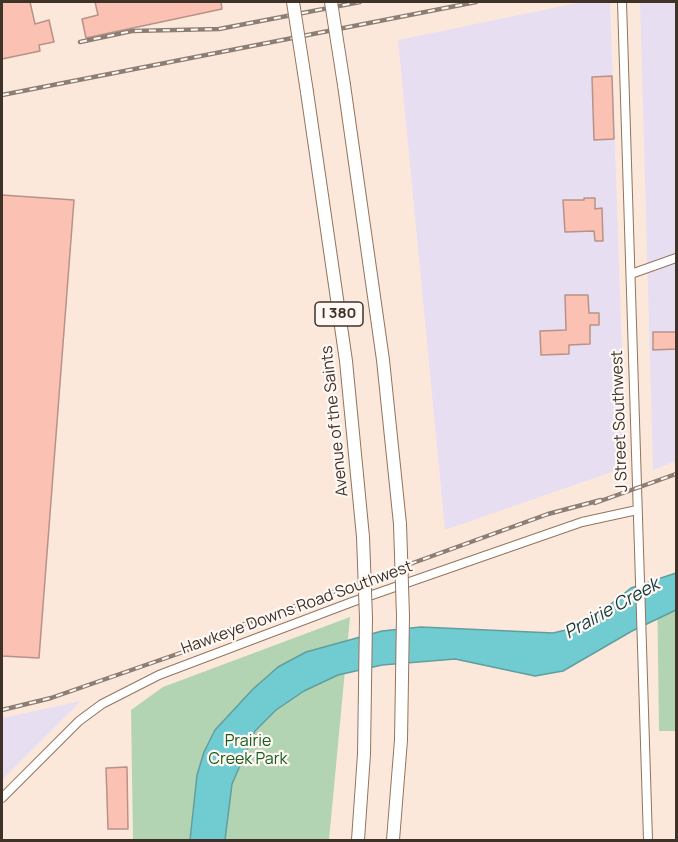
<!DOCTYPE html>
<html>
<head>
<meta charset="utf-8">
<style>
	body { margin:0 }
	#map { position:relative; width:678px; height:842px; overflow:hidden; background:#fce8da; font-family:Manrope,sans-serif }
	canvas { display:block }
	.frame { position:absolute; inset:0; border:3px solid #3e3229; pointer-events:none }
</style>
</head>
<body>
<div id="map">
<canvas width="678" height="842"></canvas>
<div class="frame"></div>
</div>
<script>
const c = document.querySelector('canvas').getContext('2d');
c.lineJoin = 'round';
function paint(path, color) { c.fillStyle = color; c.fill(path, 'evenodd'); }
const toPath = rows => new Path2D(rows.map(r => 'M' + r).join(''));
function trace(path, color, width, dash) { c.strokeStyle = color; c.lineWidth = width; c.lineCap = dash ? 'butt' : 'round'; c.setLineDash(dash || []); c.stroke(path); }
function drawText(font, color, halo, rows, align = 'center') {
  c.font = font + ' Manrope,sans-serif'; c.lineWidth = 4.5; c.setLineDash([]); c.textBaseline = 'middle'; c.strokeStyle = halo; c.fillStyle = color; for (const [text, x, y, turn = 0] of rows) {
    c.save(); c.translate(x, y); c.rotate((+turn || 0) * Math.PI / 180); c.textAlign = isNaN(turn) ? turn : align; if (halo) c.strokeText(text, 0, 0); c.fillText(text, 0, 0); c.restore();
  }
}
const industrial = toPath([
	[582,2,610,2,626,467,445,530,398,40],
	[640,2,676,2,676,461,653,470],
	[81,701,2,780,2,718]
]);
const green = toPath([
	[676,579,676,731,659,731,657,584],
	[350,617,329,840,133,840,131,710,163,687]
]);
const water = toPath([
	[676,573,676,610,632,631,563,671,535,676,455,659,382,665,338,675,304,691,276,710,255,731,232,784,225,840,190,840,197,775,204,752,215,730,253,689,278,667,306,652,382,631,421,627,553,633,583,626,631,588,676,573]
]);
const building = toPath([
	[2,2,30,2,35,24,49,20,54,42,39,45,40,51,2,59,2,2],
	[95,2,221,2,222,9,86,38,82,19,98,15,95,2],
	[612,76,614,139,594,140,592,77,612,76],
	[2,195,74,200,39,658,2,656,2,195],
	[584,198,595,198,595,209,602,208,603,241,595,241,594,231,565,232,563,200,584,200,584,198],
	[565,295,588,295,589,313,599,313,599,325,590,325,590,344,569,345,569,354,541,355,540,331,566,330,565,295],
	[653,332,676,332,676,349,653,350,653,332],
	[127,767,128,829,108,829,106,768,127,767]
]);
const minor = toPath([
	[622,2,648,840],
	[631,274,676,258],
	[2,798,79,721,102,704,159,675,352,602,582,522,637,510]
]);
const highway = toPath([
	[344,85,383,360,400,524],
	[307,92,346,361,363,537],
	[358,840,364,754],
	[393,840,401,740]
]);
const rail = toPath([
	[80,42,132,31,219,29,360,2],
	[2,95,476,2],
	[595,503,676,474],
	[2,710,51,698,186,651,217,634,548,514,601,500]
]);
const highwayBridge = toPath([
	[293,2,307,92],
	[331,2,344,85],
	[400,524,403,616,401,740],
	[363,537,366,618,364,754]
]);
const shields = [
	[339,314,48]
];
const shieldNames = [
	["I 380",339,314]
];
const streetNames = [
	["Avenue of the Saints",335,421,-96],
	["J Street Southwest",620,421,-92],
	["Hawkeye Downs Road Southwest",297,608,-20]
];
const parkNames = [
	["Prairie",248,742],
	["Creek Park",248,760]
];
const waterNames = [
	["Prairie Creek",612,609,-29]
];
paint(industrial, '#e8def2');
paint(green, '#b3d4b3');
paint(water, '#70ccd0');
trace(water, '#619e9e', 1.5);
paint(building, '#fbc1b2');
trace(building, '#b79288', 1.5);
trace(minor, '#91755f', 10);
trace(highway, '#91755f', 14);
trace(minor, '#fff', 8);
trace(highway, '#fff', 12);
trace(rail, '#8d7e73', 4.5);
trace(rail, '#fff8f4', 2, [7]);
trace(highwayBridge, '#91755f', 14, []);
trace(highwayBridge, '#fff', 12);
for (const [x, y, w] of shields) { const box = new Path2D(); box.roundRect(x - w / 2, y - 12, w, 24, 4.5); c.fillStyle = '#fff8f4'; c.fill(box); trace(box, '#3e3229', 1.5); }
drawText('bold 15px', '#3e3229', null, shieldNames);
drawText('16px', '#3e3229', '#fff8f4', streetNames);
drawText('16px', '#165d1e', '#fff8f4', parkNames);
drawText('italic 18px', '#0f3c3e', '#fff8f4', waterNames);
</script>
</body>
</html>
